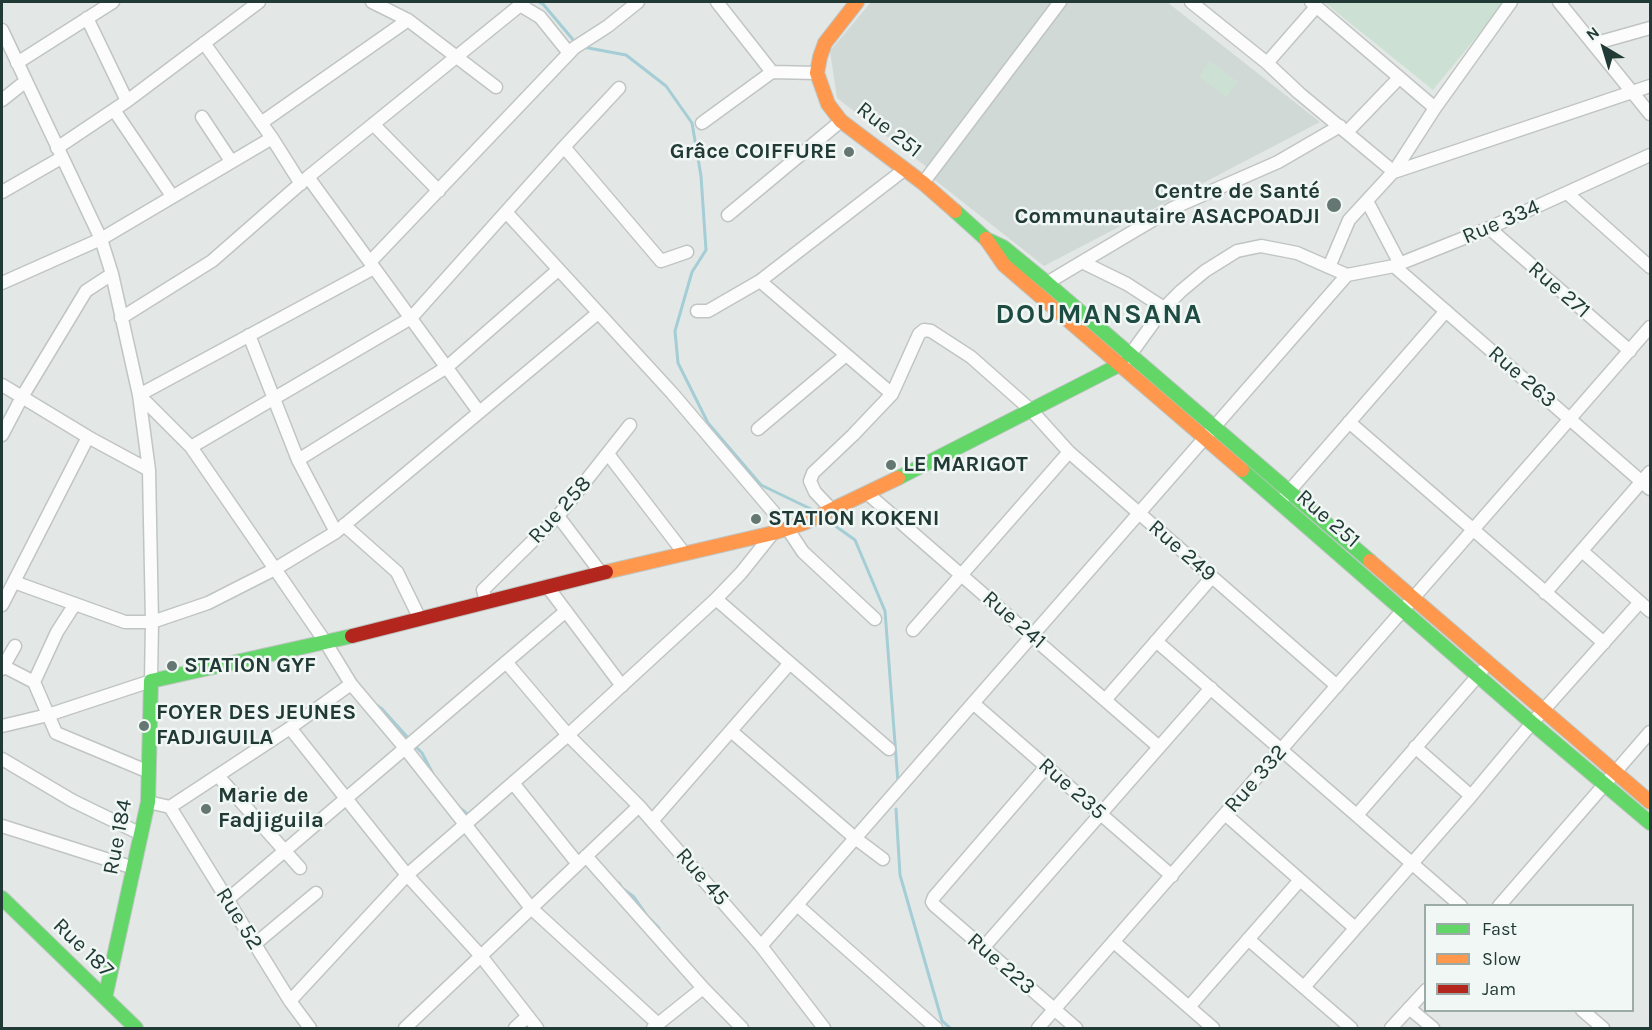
<!DOCTYPE html>
<html>
<head>
<meta charset="utf-8">
<style>
	body { margin:0 }
	#map { position:relative; width:1652px; height:1030px; overflow:hidden; background:#e3e8e6; font-family:Karla,sans-serif }
	canvas { display:block }
	.frame { position:absolute; inset:0; border:3px solid #213a35; pointer-events:none }
	.legend { position:absolute; left:1424px; top:904px; width:210px; height:108px; box-sizing:border-box; background:#f0f7f4; border:2px solid #9daba8; margin:0; padding:8px 10px; list-style:none; font-size:18px; color:#213a35 }
	.legend li { display:flex; align-items:center; gap:12px; height:30px }
	.legend b { width:30px; border:2px solid #9daba8 }
	.north { position:absolute; left:1574px; top:18px; width:60px; height:60px; -webkit-text-stroke:4px #f0f7f4; paint-order:stroke; rotate:322deg; font-size:16px; font-weight:700; line-height:24px; text-align:center; color:#213a35 }
	.north::after { content:''; display:block; margin:auto; width:21px; height:27px; background:#213a35; clip-path:polygon(50% 0,100% 100%,50% 72%,0 100%) }
</style>
</head>
<body>
<div id="map">
<canvas width="1652" height="1030"></canvas>
<div class="frame"></div>
<ul class="legend">
<li><b style="height:8px;background:#63d668"></b>Fast</li>
<li><b style="height:8px;background:#ff974d"></b>Slow</li>
<li><b style="height:8px;background:#b3261e"></b>Jam</li>
</ul>
<div class="north">N</div>
</div>
<script>
const c = document.querySelector('canvas').getContext('2d');
c.lineJoin = 'round';
function paint(path, color) { c.fillStyle = color; c.fill(path, 'evenodd'); }
const toPath = rows => new Path2D(rows.map(r => 'M' + r).join(''));
function trace(path, color, width, dash) { c.strokeStyle = color; c.lineWidth = width; c.lineCap = dash ? 'butt' : 'round'; c.setLineDash(dash || []); c.stroke(path); }
function drawText(font, color, halo, rows, align = 'center') {
  c.font = font + ' Karla,sans-serif'; c.lineWidth = 5; c.setLineDash([]); c.textBaseline = 'middle'; c.strokeStyle = halo; c.fillStyle = color; for (const [text, x, y, turn = 0] of rows) {
    c.save(); c.translate(x, y); c.rotate((+turn || 0) * Math.PI / 180); c.textAlign = isNaN(turn) ? turn : align; if (halo) c.strokeText(text, 0, 0); c.fillText(text, 0, 0); c.restore();
  }
}
const built = toPath([
	[871,2,1056,2,928,168,837,98,830,51],
	[1068,2,1167,2,1320,122,1044,266,931,177]
]);
const green = toPath([
	[1324,2,1505,2,1433,90],
	[1210,61,1238,82,1226,97,1199,76]
]);
const stream = toPath([
	[539,2,543,4,575,42],
	[583,47,626,55,666,86,692,123,701,176,706,250,692,272,675,331,678,363,708,423,761,485,813,510],
	[827,520,855,540,885,611,898,783],
	[375,704,382,709,410,740],
	[414,745,422,753,433,774],
	[456,805,470,816],
	[896,809,900,875,942,1021,950,1028],
	[619,883,622,888,634,897,648,917,659,928]
]);
const street = toPath([
	[372,2,408,20,496,87],
	[717,2,772,72],
	[1191,2,1267,63,1299,93,1394,172,1650,86],
	[1311,2,1435,108],
	[1559,2,1650,114],
	[520,5,540,17,569,53],
	[87,18,127,101],
	[2,30,101,239,112,274,139,395,149,470,152,622,151,681,48,715,2,726],
	[204,43,272,138,301,184],
	[1593,44,1650,28],
	[17,63,113,2],
	[1267,63,1316,7],
	[2,100,26,81],
	[114,110,172,196],
	[202,117,231,161],
	[261,123,408,20],
	[702,123,772,72,817,73],
	[373,124,439,191],
	[1347,132,1399,78],
	[564,147,661,261,687,252],
	[57,148,127,101,259,2],
	[308,177,479,412],
	[923,183,1060,2],
	[2,192,61,158],
	[1567,193,1650,267],
	[1367,201,1399,262],
	[506,212,672,393,787,528,803,552,875,619],
	[728,215,841,121],
	[1489,228,1630,351],
	[370,262,574,48,608,26,638,2],
	[1082,262,1173,208,1278,162,1340,126],
	[1394,266,1650,489],
	[1329,267,1349,220,1395,170,1435,108,1511,2],
	[374,268,139,395,191,447,326,643,351,684,405,748,531,908,658,1024],
	[1347,275,1394,266,1489,228,1650,155],
	[760,281,892,394],
	[2,283,101,239,272,138],
	[1047,283,1082,262,1127,284,1164,308],
	[697,311,708,311,760,281,905,169],
	[121,318,212,261,308,177,524,2],
	[249,335,298,460,336,532],
	[1127,359,1164,308,1181,291,1205,271,1237,251,1261,246,1297,253,1347,275],
	[2,385,88,437,149,470],
	[1349,422,1604,643],
	[758,429,846,355],
	[2,435,22,397,86,291,112,274],
	[191,447,411,318,564,147,619,88],
	[608,454,684,553],
	[298,460,447,367,558,270],
	[868,494,1159,747],
	[1285,496,1446,311],
	[832,510,815,492,810,481,813,473,853,435,892,394,919,334,924,330,931,331,971,357,1032,411,1069,452,1337,686],
	[558,516,601,573],
	[344,525,397,572,420,619],
	[1582,551,1650,611],
	[14,582,125,622,152,622,208,603,275,569,336,532,598,313],
	[547,586,622,686],
	[1545,593,1650,472],
	[716,599,889,749],
	[486,601,483,590,558,516,630,425],
	[2,605,88,437],
	[913,630,1069,452],
	[1156,641,1461,906],
	[506,662,568,735,639,806,761,946,824,1028],
	[3,666,34,682,56,733,149,772],
	[2,669,15,646],
	[34,682,57,632,75,604],
	[1105,700,1212,577],
	[973,703,1172,876],
	[290,728,407,875,481,956,537,1028],
	[731,731,855,838,883,859],
	[1415,747,1471,796],
	[2,759,73,801,141,834],
	[1046,767,934,897,932,902,934,905,1076,1028],
	[218,776,300,868],
	[513,783,578,864],
	[148,802,170,807,290,728,351,684],
	[170,807,290,1001,310,1028],
	[1225,814,1355,928],
	[1357,815,1482,671],
	[652,821,790,663],
	[2,826,134,868],
	[586,856,703,988,742,1028],
	[227,900,566,611],
	[797,905,936,1028],
	[1499,906,1650,732],
	[1248,939,1351,1028],
	[1114,942,1213,1028],
	[255,944,316,893],
	[761,946,1347,275],
	[983,948,1211,688],
	[1304,987,1471,796,1532,723,1640,602],
	[290,1001,407,875,568,735,716,599,741,573,773,533],
	[1189,1007,1300,880],
	[1409,1008,1433,1028],
	[1582,1010,1603,1028],
	[405,1028,639,806],
	[515,1028,528,1016],
	[653,1028,703,988],
	[1038,1028,1650,327],
	[1391,1028,1426,990]
]);
const fast = toPath([
	[955,211,986,239,1003,247,1047,283,1370,561],
	[1242,470,1532,723,1650,823],
	[898,478,1121,364],
	[2,898,136,1028],
	[105,998,148,802,151,681,352,636]
]);
const slow = toPath([
	[857,2,825,43,820,57,817,73,828,104,841,121,923,183,955,211],
	[986,239,1004,265,1242,470],
	[1370,561,1650,802],
	[606,572,773,533,804,523,898,478]
]);
const jam = toPath([
	[352,636,606,572]
]);
const markers = [
	[849,152,6,"#657773"],
	[1334,205,8,"#657773"],
	[891,465,6,"#657773"],
	[756,519,6,"#657773"],
	[172,666,6,"#657773"],
	[144,726,6,"#657773"],
	[206,809,6,"#657773"]
];
const streetNames = [
	["Rue 251",889,130,38],
	["Rue 334",1501,222,-23],
	["Rue 271",1559,290,41],
	["Rue 263",1522,377,41],
	["Rue 258",560,510,-48],
	["Rue 251",1328,519,41],
	["Rue 249",1182,551,41],
	["Rue 241",1014,620,41],
	["Rue 332",1256,779,-49],
	["Rue 235",1072,789,41],
	["Rue 184",118,837,-79],
	["Rue 45",702,877,49],
	["Rue 52",239,919,58],
	["Rue 187",83,948,44],
	["Rue 223",1001,964,41]
];
const poiNames = [
	["Grâce COIFFURE",837,152,"right"],
	["Centre de Santé",1320,192,"right"],
	["Communautaire ASACPOADJI",1320,217,"right"],
	["LE MARIGOT",903,465],
	["STATION KOKENI",768,519],
	["STATION GYF",184,666],
	["FOYER DES JEUNES",156,713],
	["FADJIGUILA",156,738],
	["Marie de",218,796],
	["Fadjiguila",218,821]
];
const districtNames = [
	["DOUMANSANA",1099,315]
];
paint(built, '#d0d9d6');
paint(green, '#cce1d3');
trace(stream, '#a4cdd6', 3);
trace(street, '#c0c5c3', 15);
trace(fast, '#bec6c3', 16);
trace(slow, '#bec6c3', 16);
trace(jam, '#bec6c3', 16);
trace(street, '#fbfcfb', 12);
trace(fast, '#63d668', 14);
trace(slow, '#ff974d', 14);
trace(jam, '#b3261e', 14);
for (const [x, y, r, color] of markers) { const dot = new Path2D(); dot.arc(x, y, r, 0, 2 * Math.PI); c.fillStyle = color; c.fill(dot); trace(dot, '#f0f7f4', 2); }
drawText('22px', '#213a35', '#f0f7f4', streetNames);
drawText('bold 22px', '#213a35', '#f0f7f4', poiNames, 'left');
c.letterSpacing = '1.5px';
drawText('bold 28px', '#1e4c43', '#f0f7f4', districtNames);
c.letterSpacing = '0px';
</script>
</body>
</html>
